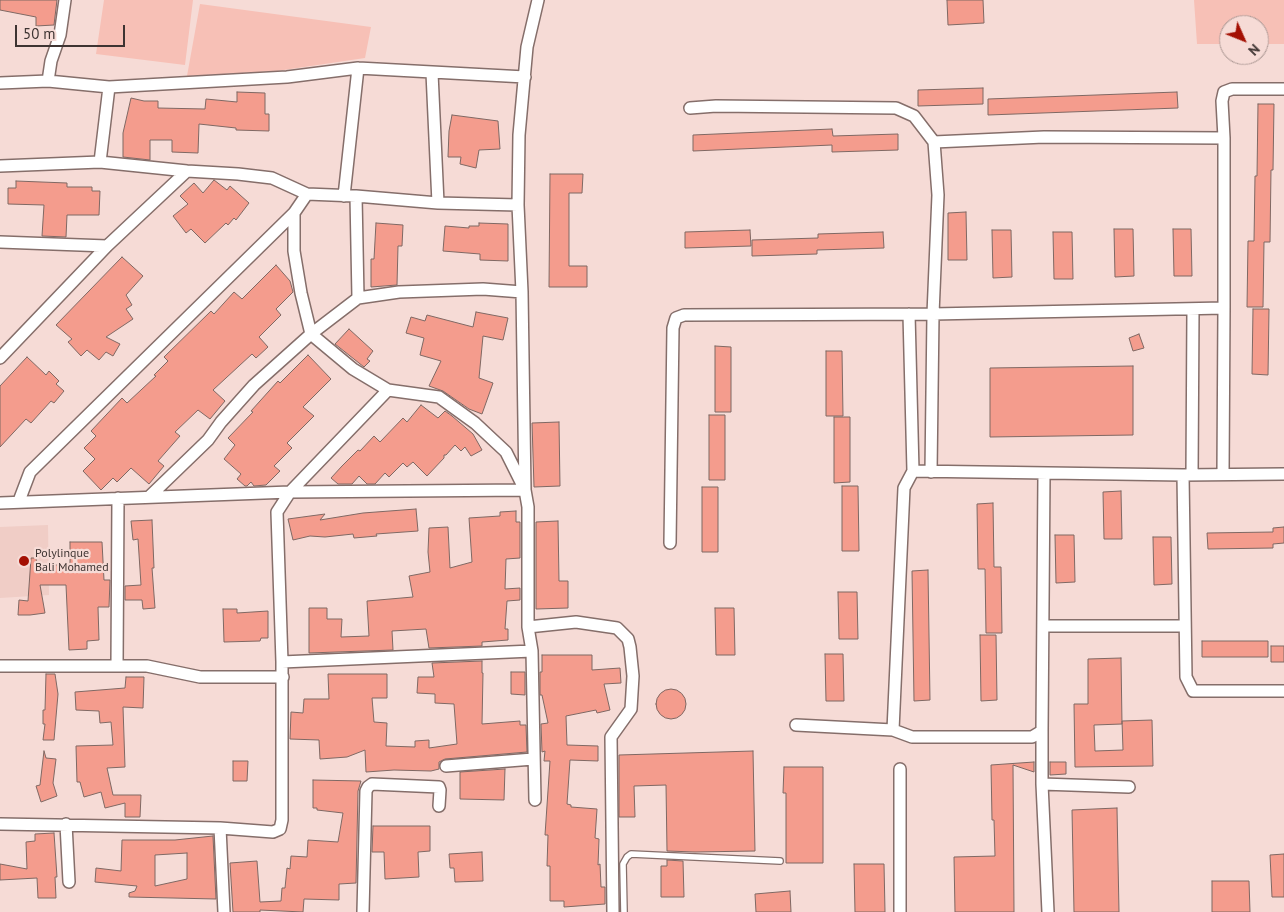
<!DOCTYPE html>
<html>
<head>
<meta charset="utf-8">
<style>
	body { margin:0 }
	#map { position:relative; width:1284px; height:912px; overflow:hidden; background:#f6dbd6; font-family:"PT Sans",sans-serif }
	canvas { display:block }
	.north { position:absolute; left:1219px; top:15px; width:50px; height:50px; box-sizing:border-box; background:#f6dbd6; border:1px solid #ac9894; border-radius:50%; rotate:134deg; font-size:14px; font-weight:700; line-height:20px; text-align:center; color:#3e3432 }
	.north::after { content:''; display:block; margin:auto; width:18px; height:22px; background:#a41003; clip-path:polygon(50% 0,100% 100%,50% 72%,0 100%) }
	.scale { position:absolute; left:15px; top:25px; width:110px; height:22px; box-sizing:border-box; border:2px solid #3e3432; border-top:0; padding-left:6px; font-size:15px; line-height:18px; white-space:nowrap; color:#3e3432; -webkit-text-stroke:4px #f6dbd6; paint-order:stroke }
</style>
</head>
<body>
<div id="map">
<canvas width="1284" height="912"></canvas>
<div class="north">N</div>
<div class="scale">50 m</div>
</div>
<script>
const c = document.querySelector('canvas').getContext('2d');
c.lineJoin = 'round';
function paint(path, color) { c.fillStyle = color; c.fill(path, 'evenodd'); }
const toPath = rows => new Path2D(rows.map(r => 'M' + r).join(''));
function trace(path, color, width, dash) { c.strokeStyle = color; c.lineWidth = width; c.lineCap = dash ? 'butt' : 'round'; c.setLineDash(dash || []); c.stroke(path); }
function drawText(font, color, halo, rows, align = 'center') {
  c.font = font + ' "PT Sans",sans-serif'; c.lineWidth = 4.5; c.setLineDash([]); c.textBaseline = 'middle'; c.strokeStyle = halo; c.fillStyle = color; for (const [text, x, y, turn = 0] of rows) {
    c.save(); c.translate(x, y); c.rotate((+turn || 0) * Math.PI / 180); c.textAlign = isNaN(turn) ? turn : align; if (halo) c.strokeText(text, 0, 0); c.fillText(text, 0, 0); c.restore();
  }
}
const built = toPath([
	[48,525,49,595,0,598,0,527]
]);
const green = toPath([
	[104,0,193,0,185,65,96,54],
	[1194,0,1284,0,1284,44,1259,44,1259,25,1229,25,1229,44,1197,44],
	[200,4,371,27,365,58,277,71,187,76]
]);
const building = toPath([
	[0,0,57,0,54,25,36,26,36,17,0,10,0,0],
	[947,0,983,0,984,23,948,25,947,0],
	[983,88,983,104,918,106,918,90,983,88],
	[237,92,265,93,265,114,269,114,269,131,236,130,236,128,199,124,198,153,172,152,172,140,150,140,150,160,123,157,123,133,131,98,144,101,158,101,158,108,205,109,206,99,237,102,237,92],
	[1177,92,1178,108,988,115,988,99,1177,92],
	[1258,104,1274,104,1273,170,1271,170,1270,242,1264,242,1263,307,1247,307,1248,241,1254,241,1255,176,1257,176,1258,104],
	[452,115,498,121,500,149,479,150,476,168,460,164,461,157,448,157,449,131,452,115],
	[832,129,833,136,898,134,898,150,832,152,832,145,693,151,693,135,832,129],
	[550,174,583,174,582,193,569,193,569,266,587,266,587,287,549,287,550,174],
	[214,180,227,190,230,186,249,203,236,220,234,218,228,225,226,223,205,243,191,229,186,233,173,216,188,204,180,196,194,183,203,193,214,180],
	[16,181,67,183,67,187,92,187,92,191,100,191,99,215,67,215,66,237,42,236,44,205,8,204,8,188,16,188,16,181],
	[966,212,967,260,948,260,948,213,966,212],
	[376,223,403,225,402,246,398,246,397,285,371,287,371,259,374,259,376,223],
	[479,223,508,224,508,261,480,260,480,254,443,251,445,226,469,228,469,226,479,226,479,223],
	[1114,229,1133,229,1134,276,1115,277,1114,229],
	[1173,229,1191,229,1192,276,1174,276,1173,229],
	[750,230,751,246,685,248,685,232,750,230],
	[992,230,1011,230,1012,277,993,278,992,230],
	[883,232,884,248,817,250,817,254,752,256,752,240,818,238,818,234,883,232],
	[1053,232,1072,232,1073,279,1054,279,1053,232],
	[122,257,143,276,126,295,132,305,126,309,133,319,106,337,120,344,113,356,106,352,99,360,87,350,81,356,68,342,72,339,56,325,122,257],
	[276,265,290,281,293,292,276,309,281,315,259,337,268,347,256,358,252,354,213,390,225,401,210,419,198,410,175,432,180,436,158,461,164,466,149,484,131,468,117,482,113,478,101,490,83,471,95,459,84,448,96,436,91,431,122,398,127,403,156,376,154,375,168,361,164,357,211,311,214,314,234,292,242,299,276,265],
	[1253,309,1269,309,1268,375,1252,374,1253,309],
	[476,312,508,318,503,340,483,336,479,378,493,383,482,414,469,409,443,391,429,386,441,361,420,355,424,338,406,333,411,317,425,321,427,315,473,327,476,312],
	[349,329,373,351,367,359,370,361,364,367,335,344,349,329],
	[1139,334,1144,348,1133,351,1129,338,1139,334],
	[715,346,731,347,731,412,715,412,715,346],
	[826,351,842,351,843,416,826,416,826,351],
	[308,355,331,379,303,407,314,416,287,443,292,448,274,466,280,471,266,485,254,486,251,482,247,486,245,486,237,479,241,474,224,459,235,445,228,438,253,412,251,411,278,381,280,383,308,355],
	[27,357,46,375,49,371,59,381,56,384,64,391,54,403,51,401,31,423,26,419,0,447,0,386,27,357],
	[1133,366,1133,435,990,437,990,368,1133,366],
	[421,405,438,418,445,411,452,416,473,434,482,450,471,456,465,447,461,451,455,445,446,455,444,455,444,458,427,476,413,462,407,467,403,463,389,477,385,473,375,484,367,484,359,476,352,484,338,484,331,478,342,466,358,450,360,451,374,436,380,442,403,418,407,422,421,405],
	[709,415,725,415,725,480,709,480,709,415],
	[834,417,850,417,850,482,834,483,834,417],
	[559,422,560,486,534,487,532,423,559,422],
	[842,486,858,486,859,551,842,551,842,486],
	[702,487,718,487,718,552,702,552,702,487],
	[1121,491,1122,539,1104,539,1103,492,1121,491],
	[993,503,994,567,1001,567,1002,633,986,633,985,569,978,569,977,504,993,503],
	[416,509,418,531,376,534,377,536,354,538,353,534,325,537,310,536,293,540,288,519,325,514,320,520,363,513,416,509],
	[516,511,516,522,520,522,520,558,506,559,505,589,520,588,520,600,507,601,505,629,508,629,508,640,482,642,482,646,429,648,426,629,392,631,393,650,309,653,309,608,327,608,327,619,342,619,341,637,369,636,367,601,413,597,409,576,430,572,428,552,429,528,448,527,450,568,472,562,469,518,500,516,500,512,516,511],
	[152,520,154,568,152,568,155,608,143,609,142,600,125,600,125,586,141,585,138,539,133,540,131,521,152,520],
	[558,521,559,581,568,581,568,608,536,609,536,522,558,521],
	[1284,527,1284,543,1273,544,1273,548,1208,549,1207,533,1273,532,1273,528,1284,527],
	[1055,535,1074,535,1075,582,1056,583,1055,535],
	[1153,537,1171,537,1172,584,1154,585,1153,537],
	[70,542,102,542,104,580,110,580,109,607,98,607,99,640,87,641,87,649,69,650,66,585,40,585,45,613,30,615,18,615,19,600,28,601,31,558,36,558,38,570,38,565,70,565,70,542],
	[928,570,930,700,914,701,912,571,928,570],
	[838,592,857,592,858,639,839,639,838,592],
	[715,608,734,608,735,655,716,655,715,608],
	[223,609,237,609,237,613,268,611,268,638,261,638,260,641,224,642,223,609],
	[980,635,996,635,997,700,981,701,980,635],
	[1202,641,1268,641,1268,657,1202,657,1202,641],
	[1271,646,1284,646,1284,662,1271,662,1271,646],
	[825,654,843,654,844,701,826,701,825,654],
	[542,655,592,655,592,670,620,668,621,683,604,684,610,710,597,713,596,710,566,716,567,745,598,746,598,761,570,760,567,804,571,805,571,807,597,809,595,838,599,839,598,865,600,864,601,887,605,887,605,904,564,907,564,901,550,901,550,866,547,866,548,835,545,835,550,761,544,761,545,751,542,752,541,724,548,723,542,695,540,695,540,672,542,672,542,655],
	[1121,658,1122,724,1094,725,1095,751,1123,750,1122,721,1152,720,1153,766,1075,767,1074,704,1088,704,1088,659,1121,658],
	[482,661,482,673,483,673,482,724,520,721,520,725,526,725,527,752,445,759,439,762,439,769,431,771,394,770,366,772,365,750,347,757,320,759,319,740,290,739,291,712,303,713,304,699,329,699,328,674,387,674,387,698,372,698,374,722,387,723,386,746,415,747,415,741,429,740,429,748,457,744,454,704,435,703,435,694,417,693,418,677,434,677,432,663,482,661],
	[511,672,525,672,525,695,511,694,511,672],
	[46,674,55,674,58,694,54,740,43,740,45,724,43,724,43,710,45,710,46,674],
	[126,677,144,677,143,708,123,707,125,767,107,768,113,795,141,795,140,817,125,817,125,803,105,808,101,792,84,797,80,782,77,782,76,746,113,745,111,722,100,723,99,711,76,710,75,692,125,688,126,677],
	'656 704a15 15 0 1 1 30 0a15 15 0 1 1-30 0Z',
	[44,751,46,758,56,759,53,783,57,796,41,802,36,786,40,785,44,751],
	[753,751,755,851,695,852,667,851,666,785,634,786,635,817,619,817,619,755,753,751],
	[233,761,248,761,247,781,233,781,233,761],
	[1034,762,1034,772,1013,765,1014,912,955,912,954,857,995,856,994,820,992,820,991,765,1034,762],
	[1050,762,1066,762,1066,774,1050,775,1050,762],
	[784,767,823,767,823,863,786,863,786,793,783,793,784,767],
	[505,769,504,800,460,799,460,772,505,769],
	[313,780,361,781,358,791,356,883,339,884,339,900,304,899,303,912,260,910,260,912,233,912,230,863,257,861,260,902,281,901,282,888,285,888,287,868,290,869,291,856,307,857,308,840,338,842,343,813,317,810,317,808,313,808,313,780],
	[1117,808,1119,912,1074,912,1072,810,1117,808],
	[373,826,430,826,430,851,418,852,419,877,385,879,384,852,372,852,373,826],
	[54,833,57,877,55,877,56,898,38,898,37,878,0,880,0,864,27,869,26,842,35,841,35,834,54,833],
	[213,836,216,899,129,897,129,893,135,891,137,886,95,882,96,868,121,871,122,840,175,840,213,836],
	[187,853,187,879,155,886,155,855,187,853],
	[482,852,483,881,455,882,454,868,450,868,449,854,482,852],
	[1284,854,1284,897,1272,897,1270,855,1284,854],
	[667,860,683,861,684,897,661,897,661,866,667,866,667,860],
	[854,864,884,864,885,912,855,912,854,864],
	[1212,881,1249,881,1250,912,1212,912,1212,881],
	[790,891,791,912,756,912,755,894,790,891]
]);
const lane = toPath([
	[624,912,623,864,627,857,631,854,780,861]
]);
const street = toPath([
	[432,73,438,203],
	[48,81,51,61,60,35,65,0],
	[0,83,48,81,109,87,287,77,358,68,525,77],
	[690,108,716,106,896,108,914,116,934,142],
	[100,162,109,87],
	[0,166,100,162,187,171,238,174,272,178,307,194,356,196,438,203,518,205],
	[344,196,358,68],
	[356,196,358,298],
	[0,242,107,246],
	[1224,308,1224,138,1222,101,1224,92,1232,89,1284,89],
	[909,314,913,471],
	[0,358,107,246,187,171],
	[1223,474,1224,308,933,314,938,195,934,142,1044,137,1224,138],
	[1183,475,1186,677,1193,691,1284,691],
	[1192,475,1193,309],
	[149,497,208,440,221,422,254,385,311,334,358,298,399,292,483,289,522,292],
	[19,501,30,472,294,213,307,194],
	[0,503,290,492,525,490,506,452,475,423,439,397,388,390,353,369,311,334,301,293,294,251,294,213],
	[670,543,673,328,676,318,684,315,933,314,931,472],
	[1043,626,1184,626],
	[528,627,576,622,617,628,628,639,630,647,633,676,631,709,611,737,613,912],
	[282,662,532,651],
	[117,665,118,498],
	[0,666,147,666,200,677,283,677],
	[796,725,893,730,912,737,1032,737,1042,731,1044,474],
	[893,730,904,488,913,471,1183,475,1284,474],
	[1042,731,1042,784,1048,912],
	[446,766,533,759],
	[900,769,900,912],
	[1042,784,1129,787],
	[535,800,532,651,528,627,528,507,525,490,522,292,518,205,519,135,527,47,538,0],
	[0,824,220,828,273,832,280,829,282,820,282,662,277,512,290,492,388,390],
	[66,824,69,882],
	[220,828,224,912],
	[363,912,366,791,368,787,372,784,439,787,440,790,439,806]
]);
const markers = [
	[24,561,6,"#a41003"]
];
const poiNames = [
	["Polylinque",35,554],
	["Bali Mohamed",35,568]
];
paint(built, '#f0cdc6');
paint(green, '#f7c0b6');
paint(building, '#f49c8d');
trace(building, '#7f6863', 1);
trace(lane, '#856e6a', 8);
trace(street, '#856e6a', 14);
trace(lane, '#fff', 5.5);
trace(street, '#fff', 11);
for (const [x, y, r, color] of markers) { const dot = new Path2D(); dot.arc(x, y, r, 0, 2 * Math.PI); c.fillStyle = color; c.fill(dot); trace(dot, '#f6dbd6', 2); }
drawText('12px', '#3e3432', '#f6dbd6', poiNames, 'left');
</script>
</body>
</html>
